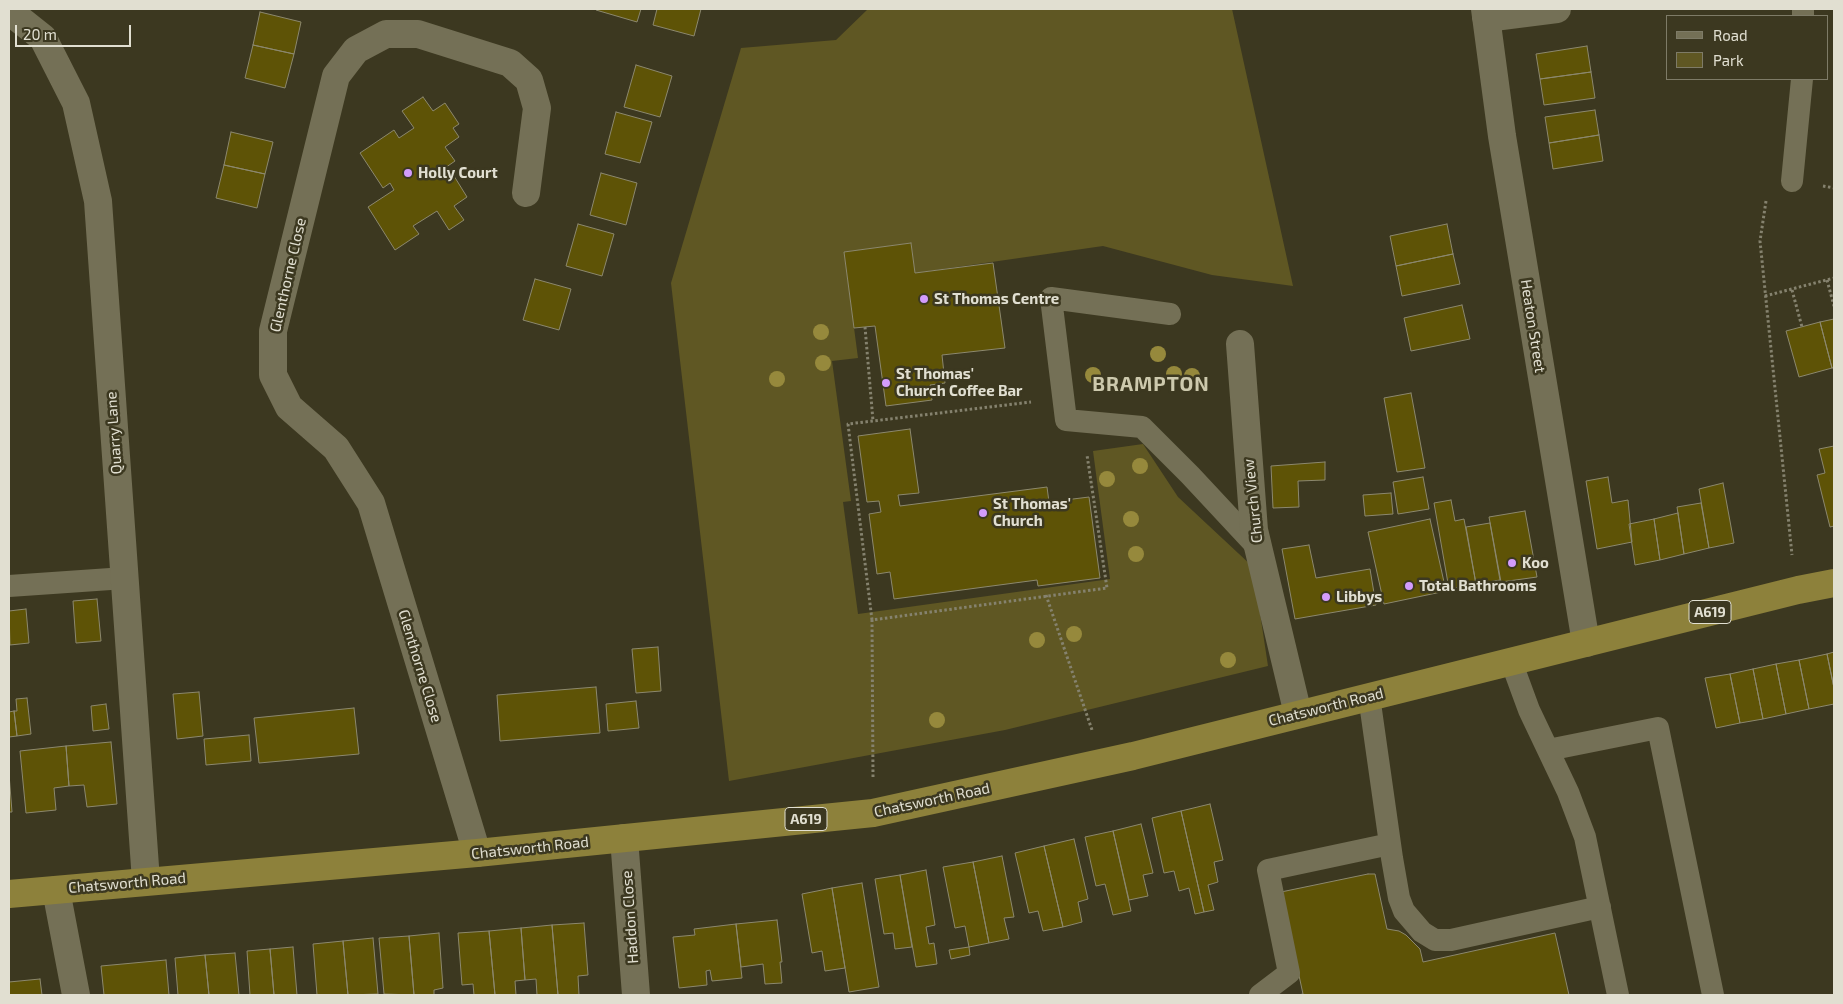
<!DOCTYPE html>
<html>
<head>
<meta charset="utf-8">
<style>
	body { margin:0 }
	#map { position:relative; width:1843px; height:1004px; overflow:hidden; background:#3c3820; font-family:"Exo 2",sans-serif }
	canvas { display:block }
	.frame { position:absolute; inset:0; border:10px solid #e1dfd1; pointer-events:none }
	.legend { position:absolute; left:1666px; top:15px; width:162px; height:65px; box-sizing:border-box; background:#3c3820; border:1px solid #7e7b67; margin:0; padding:6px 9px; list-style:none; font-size:15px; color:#e1dfd1 }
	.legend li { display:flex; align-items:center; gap:10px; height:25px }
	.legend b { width:25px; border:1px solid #7e7b67 }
	.scale { position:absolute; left:15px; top:25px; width:116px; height:22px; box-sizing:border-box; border:2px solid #e1dfd1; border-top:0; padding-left:6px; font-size:15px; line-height:18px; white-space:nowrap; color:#e1dfd1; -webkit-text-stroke:4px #3c3820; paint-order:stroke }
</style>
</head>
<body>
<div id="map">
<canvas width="1843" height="1004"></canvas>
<div class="frame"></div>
<ul class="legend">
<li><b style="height:6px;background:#747056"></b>Road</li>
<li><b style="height:14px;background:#5f5723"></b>Park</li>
</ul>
<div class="scale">20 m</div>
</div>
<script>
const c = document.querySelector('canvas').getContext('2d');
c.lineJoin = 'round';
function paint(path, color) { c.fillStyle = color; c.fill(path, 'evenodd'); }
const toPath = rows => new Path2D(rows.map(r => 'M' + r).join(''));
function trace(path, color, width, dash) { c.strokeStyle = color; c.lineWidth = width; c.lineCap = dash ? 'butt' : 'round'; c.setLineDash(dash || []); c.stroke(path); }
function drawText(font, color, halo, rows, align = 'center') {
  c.font = font + ' "Exo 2",sans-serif'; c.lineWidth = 5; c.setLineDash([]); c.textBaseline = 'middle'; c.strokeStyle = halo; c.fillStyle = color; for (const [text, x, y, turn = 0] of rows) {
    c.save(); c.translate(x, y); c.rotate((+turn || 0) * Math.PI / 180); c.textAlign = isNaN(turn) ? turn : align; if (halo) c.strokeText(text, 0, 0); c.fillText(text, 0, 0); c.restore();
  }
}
const green = toPath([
	[868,9,1232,9,1293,286,1212,275,1103,246,915,273,911,243,844,252,858,358,832,361,851,501,843,502,858,614,1110,579,1093,451,1143,444,1178,497,1253,567,1268,666,1005,730,729,781,671,283,741,48,836,40]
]);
const building = toPath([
	[596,9,641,9,637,22,596,10,596,9],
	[657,9,701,9,694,36,653,25,657,9],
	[260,12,301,22,294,54,253,45,260,12],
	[253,45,294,54,285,88,245,78,253,45],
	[1587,46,1591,72,1540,79,1536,54,1587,46],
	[636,65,672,76,660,117,624,107,636,65],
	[1591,72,1595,98,1544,105,1540,79,1591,72],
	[423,97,433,111,445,103,459,124,453,128,459,137,445,147,455,161,442,170,448,180,454,176,467,197,454,206,464,220,449,230,437,211,413,226,419,234,395,250,368,207,394,190,390,183,383,188,360,153,394,130,399,138,414,128,402,111,423,97],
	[1595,110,1599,135,1549,143,1545,117,1595,110],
	[616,112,652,122,640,163,605,154,616,112],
	[231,132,273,142,265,174,224,165,231,132],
	[1599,135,1603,161,1553,169,1549,143,1599,135],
	[224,165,265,174,257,208,216,198,224,165],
	[601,173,637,183,626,225,590,215,601,173],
	[578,224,614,234,602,276,566,266,578,224],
	[1447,224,1453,254,1396,266,1390,236,1447,224],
	[911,243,915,273,993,263,1005,348,942,355,945,383,930,385,932,400,886,406,875,326,854,328,844,252,911,243],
	[1453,254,1460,284,1402,296,1396,266,1453,254],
	[535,279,571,289,559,330,523,320,535,279],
	[1462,305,1470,339,1411,351,1404,318,1462,305],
	[1834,319,1834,368,1832,368,1820,322,1834,319],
	[1820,322,1832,368,1799,377,1786,331,1820,322],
	[1411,393,1425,468,1397,472,1384,398,1411,393],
	[910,429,919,493,898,495,900,506,1047,487,1049,502,1089,497,1100,578,1038,586,1037,580,894,599,890,572,877,574,869,514,881,512,879,501,867,502,858,436,910,429],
	[1834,446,1834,526,1830,527,1817,475,1825,473,1819,449,1834,446],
	[1325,462,1325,480,1298,481,1299,507,1273,508,1271,466,1325,462],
	[1423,477,1429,509,1398,514,1393,482,1423,477],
	[1608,477,1612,503,1628,500,1632,542,1597,549,1586,481,1608,477],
	[1723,483,1734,543,1709,548,1699,489,1723,483],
	[1391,493,1393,514,1365,516,1363,495,1391,493],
	[1451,500,1455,521,1464,519,1476,584,1449,589,1434,503,1451,500],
	[1701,503,1709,548,1684,554,1677,507,1701,503],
	[1525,511,1537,577,1501,582,1489,517,1525,511],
	[1678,513,1684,554,1660,560,1654,519,1678,513],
	[1430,519,1446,591,1384,604,1368,532,1430,519],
	[1654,519,1660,560,1635,565,1629,524,1654,519],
	[1490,523,1500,580,1476,584,1466,527,1490,523],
	[1309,545,1316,578,1370,569,1376,605,1295,619,1282,549,1309,545],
	[97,599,101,641,76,643,73,601,97,599],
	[26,609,29,643,10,645,9,611,26,609],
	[658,647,661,691,636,693,632,649,658,647],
	[1834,652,1834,688,1827,654,1834,652],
	[1827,654,1834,688,1834,704,1809,709,1799,660,1827,654],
	[1799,660,1809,709,1786,714,1776,664,1799,660],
	[1776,664,1786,714,1763,719,1753,669,1776,664],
	[1753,669,1763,719,1740,723,1730,674,1753,669],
	[1730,674,1740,723,1716,728,1705,678,1730,674],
	[596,687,600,733,500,741,497,695,596,687],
	[199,692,203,736,177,739,173,694,199,692],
	[27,698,31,734,17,736,14,711,17,711,16,699,27,698],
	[636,701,639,728,608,731,606,704,636,701],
	[106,704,109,729,93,731,91,706,106,704],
	[354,708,359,754,259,763,254,718,354,708],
	[14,711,17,736,9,737,9,712,14,711],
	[249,735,251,761,206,765,204,739,249,735],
	[111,742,117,804,87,807,84,785,69,786,66,746,111,742],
	[66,746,69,786,54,788,56,810,26,813,20,751,66,746],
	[9,774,12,812,9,812,9,774],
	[1210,804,1223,860,1214,862,1218,882,1208,885,1214,910,1204,912,1181,811,1210,804],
	[1181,811,1204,912,1195,914,1189,888,1179,891,1174,871,1164,873,1152,818,1181,811],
	[1141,824,1153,873,1143,875,1148,896,1129,900,1113,831,1141,824],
	[1113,831,1131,911,1113,915,1105,884,1096,886,1085,837,1113,831],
	[1074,839,1088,899,1078,902,1082,922,1063,927,1044,846,1074,839],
	[1044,846,1063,927,1043,931,1038,911,1029,913,1015,853,1044,846],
	[1002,856,1014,917,1004,918,1009,939,989,943,973,862,1002,856],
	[973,862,989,943,969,947,965,926,955,928,943,867,973,862],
	[926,870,935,925,926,927,929,944,934,943,937,964,916,967,900,875,926,870],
	[1368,874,1375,874,1387,929,1399,931,1406,935,1420,949,1423,962,1555,933,1569,995,1298,995,1303,994,1281,892,1368,874],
	[900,875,912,947,895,949,893,933,884,934,875,879,900,875],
	[862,883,879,987,849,992,832,888,862,883],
	[832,888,845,968,825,971,822,951,812,953,802,894,832,888],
	[777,920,782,962,780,962,782,983,765,984,763,964,741,967,736,924,777,920],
	[584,923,588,975,578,976,579,995,558,995,552,925,584,923],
	[736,924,742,978,712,981,710,970,706,971,707,985,679,988,673,937,695,935,694,929,736,924],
	[552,925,558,995,537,995,536,979,525,980,521,928,552,925],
	[521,928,525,980,515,981,516,995,495,995,489,931,521,928],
	[489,931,495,995,474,995,473,984,462,985,458,933,489,931],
	[439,933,443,988,434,990,434,995,414,995,409,936,439,933],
	[409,936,414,995,384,994,379,938,409,936],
	[373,938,378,994,348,995,343,941,373,938],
	[343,941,348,995,317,995,313,944,343,941],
	[293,947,297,995,274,995,270,949,293,947],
	[969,947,970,955,951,959,949,950,969,947],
	[270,949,274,995,250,995,247,951,270,949],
	[235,953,239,995,209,995,205,955,235,953],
	[205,955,209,995,178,995,175,958,205,955],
	[166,960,169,995,104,995,101,966,166,960],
	[40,979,42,995,9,995,9,982,40,979]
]);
const path = toPath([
	[1823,186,1834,188],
	[1766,201,1760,241,1792,555],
	[1827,280,1834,306],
	[1792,290,1802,327],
	[1765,296,1834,278],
	[865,327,873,421],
	[1046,595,1092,730],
	[872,620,848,424,1031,402],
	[873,777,872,620,1107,588,1087,455]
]);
const service = toPath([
	[1803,16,1803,9],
	[1792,181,1802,79],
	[1170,314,1051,298,1066,420,1142,427,1190,475,1259,549],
	[9,586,125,578],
	[1511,661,1529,710,1568,792,1585,837,1618,995],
	[1369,696,1392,858,1399,898,1404,911,1422,932,1435,940,1451,940,1600,907],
	[1548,750,1658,728,1713,995],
	[1260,995,1289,973,1268,870,1390,844]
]);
const minor = toPath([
	[1485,9,1502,136,1586,643],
	[9,11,43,38,76,103,98,201,146,881],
	[1486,18,1557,9],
	[1240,344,1254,530,1298,714],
	[624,838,636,995],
	[477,853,371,503,336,448,289,407,273,375,273,331,336,76,356,50,386,34,418,34,510,63,529,80,537,108,526,193],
	[56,890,76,995]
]);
const trunk = toPath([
	[9,894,477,853,873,813,1133,756,1798,590,1834,583]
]);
const trees = [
	[821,332],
	[1158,354],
	[823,363],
	[1174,374],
	[1093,375],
	[1192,376],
	[777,379],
	[1140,466],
	[1107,479],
	[1131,519],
	[1136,554],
	[1074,634],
	[1037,640],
	[1228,660],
	[937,720]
];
const markers = [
	[408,173,5,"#d39cfc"],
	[924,299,5,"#d39cfc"],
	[886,383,5,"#d39cfc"],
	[983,513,5,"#d39cfc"],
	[1512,563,5,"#d39cfc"],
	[1409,586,5,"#d39cfc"],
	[1326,597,5,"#d39cfc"]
];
const shields = [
	[1710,612,42],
	[806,819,42]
];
const shieldNames = [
	["A619",1710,612],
	["A619",806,819]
];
const poiNames = [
	["Holly Court",418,173],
	["St Thomas Centre",934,299],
	["St Thomas'",896,374],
	["Church Coffee Bar",896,391],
	["St Thomas'",993,504],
	["Church",993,521],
	["Koo",1522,563],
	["Total Bathrooms",1419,586],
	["Libbys",1336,597]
];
const streetNames = [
	["Glenthorne Close",288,275,-77],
	["Heaton Street",1533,326,81],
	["Quarry Lane",114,433,-94],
	["Church View",1253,501,-96],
	["Glenthorne Close",420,666,73],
	["Chatsworth Road",1326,707,-14],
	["Chatsworth Road",932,800,-12],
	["Chatsworth Road",530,848,-6],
	["Chatsworth Road",127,883,-5],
	["Haddon Close",630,917,-94]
];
const districtNames = [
	["BRAMPTON",1151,384]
];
paint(green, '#5f5723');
paint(building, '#5e5306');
trace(building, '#8c886e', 1);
trace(path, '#85826e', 3, [2.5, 2.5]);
trace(service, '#747056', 22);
trace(minor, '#747056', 28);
trace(trunk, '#8d813b', 28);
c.fillStyle = '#96893c';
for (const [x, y] of trees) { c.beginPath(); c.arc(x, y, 8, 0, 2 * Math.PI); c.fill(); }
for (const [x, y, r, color] of markers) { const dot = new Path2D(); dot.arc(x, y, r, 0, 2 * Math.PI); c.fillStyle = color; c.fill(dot); trace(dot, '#3c3820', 2); }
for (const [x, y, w] of shields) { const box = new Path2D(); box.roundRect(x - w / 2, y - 11.5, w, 23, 4); c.fillStyle = '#3c3820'; c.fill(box); trace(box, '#e1dfd1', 1); }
drawText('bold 14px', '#e1dfd1', null, shieldNames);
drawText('bold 15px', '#e1dfd1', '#3c3820', poiNames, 'left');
drawText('15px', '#e1dfd1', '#3c3820', streetNames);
c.letterSpacing = '1px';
drawText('bold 20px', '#cdc9ad', '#3c3820', districtNames);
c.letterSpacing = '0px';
</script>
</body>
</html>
